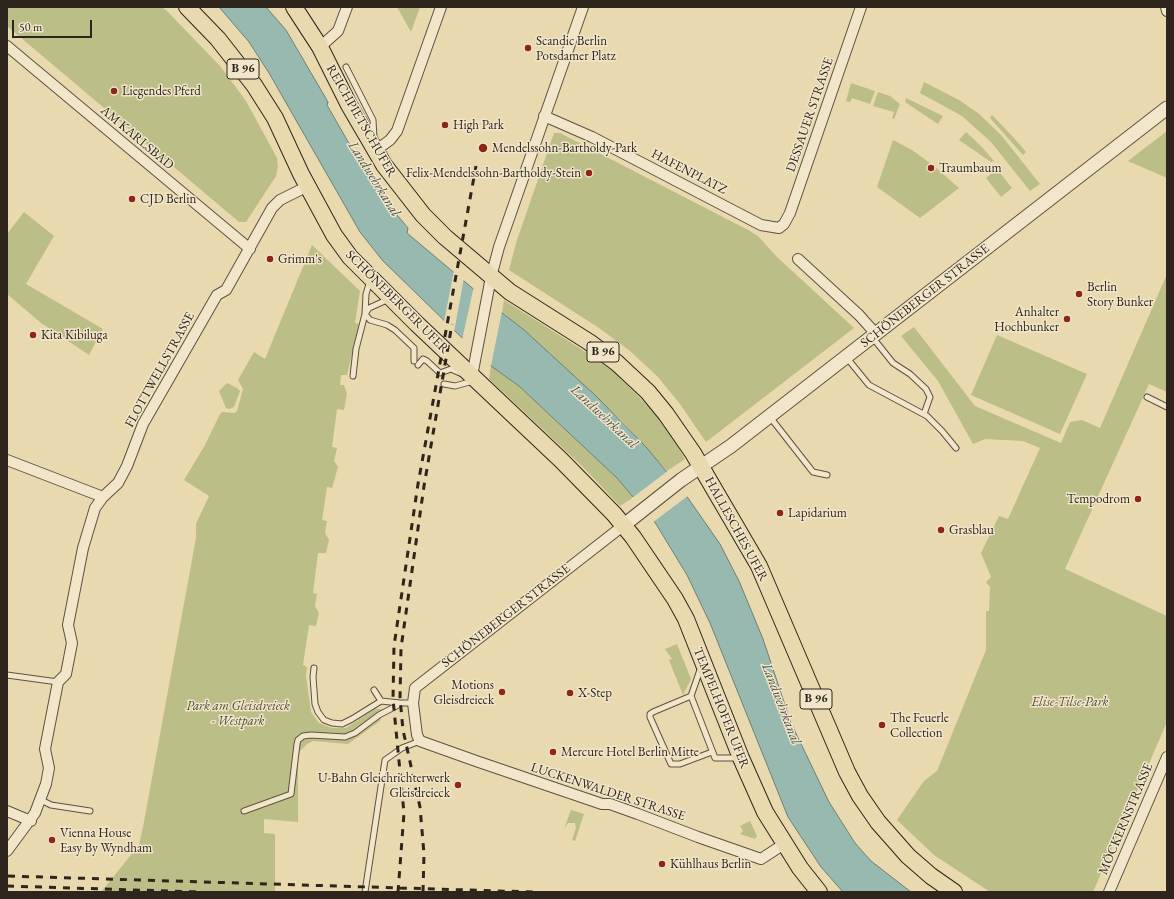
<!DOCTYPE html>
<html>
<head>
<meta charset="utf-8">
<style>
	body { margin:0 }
	#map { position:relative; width:1174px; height:899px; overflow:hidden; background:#e9d9ae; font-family:"EB Garamond",serif }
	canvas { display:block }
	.frame { position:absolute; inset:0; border:8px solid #2e251c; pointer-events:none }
	.scale { position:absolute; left:12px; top:20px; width:80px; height:18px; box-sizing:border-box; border:2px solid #2e251c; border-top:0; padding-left:5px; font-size:12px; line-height:14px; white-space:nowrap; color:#2e251c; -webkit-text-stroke:3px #f1e6ca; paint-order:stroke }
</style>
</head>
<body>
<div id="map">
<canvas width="1174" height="899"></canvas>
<div class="frame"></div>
<div class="scale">50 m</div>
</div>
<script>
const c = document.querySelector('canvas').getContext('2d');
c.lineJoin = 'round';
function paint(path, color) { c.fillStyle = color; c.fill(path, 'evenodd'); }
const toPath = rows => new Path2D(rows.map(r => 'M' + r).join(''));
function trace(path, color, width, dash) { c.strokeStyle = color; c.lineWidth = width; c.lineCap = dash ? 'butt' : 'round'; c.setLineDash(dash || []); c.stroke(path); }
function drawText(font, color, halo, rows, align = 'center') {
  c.font = font + ' "EB Garamond",serif'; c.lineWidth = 3; c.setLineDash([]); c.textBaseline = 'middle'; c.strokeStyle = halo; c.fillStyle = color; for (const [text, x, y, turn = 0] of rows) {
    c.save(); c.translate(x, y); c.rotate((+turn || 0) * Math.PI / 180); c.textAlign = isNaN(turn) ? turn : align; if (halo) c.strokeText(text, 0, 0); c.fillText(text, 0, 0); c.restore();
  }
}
const green = toPath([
	[7,7,161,7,166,10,220,66,246,101,277,158,278,167,276,176,246,222,239,222,7,26],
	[397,7,420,7,411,32],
	[924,82,959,100,978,113,1001,135,1040,184,1030,191,991,142,962,116,920,93],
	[851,83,875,91,870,104,852,98,850,102,846,101],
	[878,92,890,96,900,104,894,119,892,118,894,112,873,106],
	[906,98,943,116,938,124,905,102],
	[992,115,1014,138,1026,152,1023,155,990,118],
	[1167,131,1167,178,1128,161],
	[966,132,981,146,994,161,991,162,959,140],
	[554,133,560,133,750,231,758,236,776,256,854,328,706,442,680,404,658,377,630,351,599,328,509,270,516,243],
	[893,140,912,150,934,166,959,188,920,218,877,187],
	[997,169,1012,188,1001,197,986,178],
	[24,212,54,236,26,284,103,329,89,355,41,323,7,294,7,234],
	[312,245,360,291,355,323,359,324,347,375,341,375,340,385,344,385,347,394,344,410,337,409,332,447,337,448,334,461,338,467,332,488,327,487,322,520,327,521,325,533,329,540,326,553,318,553,313,593,317,594,315,606,319,613,316,626,309,625,303,665,307,667,306,676,311,712,319,723,332,728,346,728,375,709,382,709,380,721,348,744,313,741,307,744,300,751,298,757,298,822,264,819,264,833,275,834,275,892,101,892,139,845,143,827,196,538,196,524,209,496,184,480,205,445,220,414,222,412,234,413,237,411,243,389,238,380,254,352,265,359],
	[1167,274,1167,392,1149,384,1065,569,1167,616,1167,722,1093,892,990,892,934,855,897,820,924,781,937,771,984,655,986,650,986,611,989,611,990,587,986,582,991,577,981,553,999,516,1008,519,1040,448,1023,441,985,439,973,444,938,381,901,336,914,327,975,406,1061,443,1070,422,1082,420,1100,428],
	[504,300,592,356,614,372,650,408,671,435,685,459,667,471,622,421,523,329,502,313],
	[997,335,1087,374,1060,434,971,395],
	[491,366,519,386,617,478,633,497,631,499,620,506,582,466,489,379],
	[227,383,237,388,240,391,234,407,229,409,226,408,219,391],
	[677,644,691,679,683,695,669,660,672,659,665,649],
	[571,810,584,814,575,841,572,840,576,828,575,823,568,823,564,829],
	[750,821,757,836,755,839,740,834,743,831,740,826]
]);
const water = toPath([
	[219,7,266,7,286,30,328,102,327,105,359,161,375,182,387,203,408,228,407,233,502,313,523,329,596,396,647,448,688,498,720,544,739,581,763,639,791,723,829,802,855,843,871,861,911,892,843,892,821,867,788,817,710,623,687,575,656,524,617,478,519,386,491,366,383,261,360,232,269,73,249,42,219,7]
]);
const pier = toPath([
	[454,270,464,278,454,332,444,322],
	[474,286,502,311,491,366,486,363,462,340],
	[669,470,689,495,652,523,632,498]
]);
const service = toPath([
	[346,67,373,120,374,138],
	[365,314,370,320,387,325,395,330,414,348,414,361],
	[365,314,369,308,389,299],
	[873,338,893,363,910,374,926,389,930,397,924,414],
	[847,358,869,385,927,416,942,431,956,448],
	[418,365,423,359,427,361,440,373,451,369,460,373],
	[353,376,356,349,365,314,366,294,370,281],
	[444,384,455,386,473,381],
	[1147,397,1167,407],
	[770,417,813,472,827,475],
	[701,667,691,696,715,758,738,758],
	[314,668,313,677,315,704,318,712,324,720,332,723,342,724,352,719,381,701,400,703],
	[7,675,58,682],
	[374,690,381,701],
	[691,696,653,712,650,714,650,717,671,764,680,764,712,752],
	[41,800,51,805,90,811],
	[244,811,291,794,297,744,298,740,303,736,311,735,345,737,355,733,379,715,402,703,413,703],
	[365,892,385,760,402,748,420,741]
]);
const minor = toPath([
	[1166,7,1167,11],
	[7,46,250,249],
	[320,47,338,31,347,7],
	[544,116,592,137,761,225,779,228,784,224,790,213,861,7],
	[375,151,390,140,397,131,441,7],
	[798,259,859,315,876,334],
	[472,376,491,277,499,247,583,7],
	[7,460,103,497],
	[624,525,415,688,413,703,417,735,420,741,476,761,602,804,610,804,638,814,698,837,761,859,784,844],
	[7,811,31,821],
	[7,851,35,813,46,784,49,768,45,749,58,682,66,674,72,643,68,625,83,548,95,508,103,497,118,483,127,466,143,424,217,295,226,290,272,208,280,200,308,186],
	[1109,892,1167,757]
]);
const tertiary = toPath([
	[624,525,681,480,731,446,1167,108]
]);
const primary = toPath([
	[187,7,218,39,254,85,275,118,301,174,334,235,350,257,417,324,561,460,614,514,633,537,675,599,686,619,741,758,765,812,800,868,819,892],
	[294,7,320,47,349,105,384,165,423,215,445,237,510,292,589,342,617,363,648,392,666,414,693,453,759,566,847,772,860,796,878,822,908,856,931,876,954,892]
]);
const rail = toPath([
	[8,876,533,892],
	[7,886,200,892],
	[398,892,404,813,393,699,394,646,418,484,476,166],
	[423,892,424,854,420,807,403,730,400,698,401,648,424,486,452,324]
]);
const markers = [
	[528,48,4,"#8f2418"],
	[114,91,4,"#8f2418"],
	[445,125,4,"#8f2418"],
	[483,148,5,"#8f2418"],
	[931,168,4,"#8f2418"],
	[589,173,4,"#8f2418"],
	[132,199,4,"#8f2418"],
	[270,259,4,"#8f2418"],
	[1079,294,4,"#8f2418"],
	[1067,319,4,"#8f2418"],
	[33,335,4,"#8f2418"],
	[1138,499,4,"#8f2418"],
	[780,513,4,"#8f2418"],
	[941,530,4,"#8f2418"],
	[502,692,4,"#8f2418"],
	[570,693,4,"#8f2418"],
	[882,725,4,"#8f2418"],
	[553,752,4,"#8f2418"],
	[458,785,4,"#8f2418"],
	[52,840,4,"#8f2418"],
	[662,864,4,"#8f2418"]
];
const shields = [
	[243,69,32],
	[603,352,32],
	[816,699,32]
];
const shieldNames = [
	["B 96",243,69],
	["B 96",603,352],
	["B 96",816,699]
];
const poiNames = [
	["Scandic Berlin",536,41],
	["Potsdamer Platz",536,56],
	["Liegendes Pferd",122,91],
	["High Park",453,125],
	["Mendelssohn-Bartholdy-Park",492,148],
	["Traumbaum",939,168],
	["Felix-Mendelssohn-Bartholdy-Stein",581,173,"right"],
	["CJD Berlin",140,199],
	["Grimm's",278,259],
	["Berlin",1087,287],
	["Story Bunker",1087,302],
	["Anhalter",1059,312,"right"],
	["Hochbunker",1059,327,"right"],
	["Kita Kibiluga",41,335],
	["Tempodrom",1130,499,"right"],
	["Lapidarium",788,513],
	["Grasblau",949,530],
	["Motions",494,685,"right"],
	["Gleisdreieck",494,700,"right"],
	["X-Step",578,693],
	["The Feuerle",890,718],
	["Collection",890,733],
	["Mercure Hotel Berlin Mitte",561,752],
	["U-Bahn Gleichrichterwerk",450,778,"right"],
	["Gleisdreieck",450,793,"right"],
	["Vienna House",60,833],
	["Easy By Wyndham",60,848],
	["Kühlhaus Berlin",670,864]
];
const streetNames = [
	["DESSAUER STRASSE",810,115,-71],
	["REICHPIETSCHUFER",361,121,60],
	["AM KARLSBAD",137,138,40],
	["HAFENPLATZ",689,172,27],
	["SCHÖNEBERGER STRASSE",925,296,-38],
	["SCHÖNEBERGER UFER",397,302,45],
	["FLOTTWELLSTRASSE",160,370,-61],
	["HALLESCHES UFER",736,529,61],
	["SCHÖNEBERGER STRASSE",506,616,-38],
	["TEMPELHOFER UFER",721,708,68],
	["LUCKENWALDER STRASSE",608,792,18],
	["MÖCKERNSTRASSE",1126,819,-67]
];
const parkNames = [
	["Elise-Tilse-Park",1070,702],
	["Park am Gleisdreieck",238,706],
	["- Westpark",238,721]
];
const waterNames = [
	["Landwehrkanal",374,179,58],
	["Landwehrkanal",604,417,43],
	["Landwehrkanal",781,704,69]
];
paint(green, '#bbbe87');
paint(water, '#98b9b0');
trace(water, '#6e7e75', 1);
paint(pier, '#e9d9ae');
trace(service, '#5d5240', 7);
trace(minor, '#5d5240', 12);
trace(tertiary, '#5d5240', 15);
trace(primary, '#2e251c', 18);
trace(service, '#f1e6ca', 5);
trace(minor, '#f1e6ca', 10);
trace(tertiary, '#f1e6ca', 13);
trace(primary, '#e9d9ae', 16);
trace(rail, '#2e251c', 3, [7, 7]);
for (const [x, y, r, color] of markers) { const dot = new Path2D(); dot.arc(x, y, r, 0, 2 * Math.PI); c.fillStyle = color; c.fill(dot); trace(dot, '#f1e6ca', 1.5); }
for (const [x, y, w] of shields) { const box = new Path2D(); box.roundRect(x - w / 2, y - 10, w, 20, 3); c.fillStyle = '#f1e6ca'; c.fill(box); trace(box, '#2e251c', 1); }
drawText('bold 12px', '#2e251c', null, shieldNames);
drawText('13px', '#2e251c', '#f1e6ca', poiNames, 'left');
drawText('13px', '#2e251c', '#f1e6ca', streetNames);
drawText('italic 13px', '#514b37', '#f1e6ca', parkNames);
drawText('italic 14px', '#4e5148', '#f1e6ca', waterNames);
</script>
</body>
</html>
